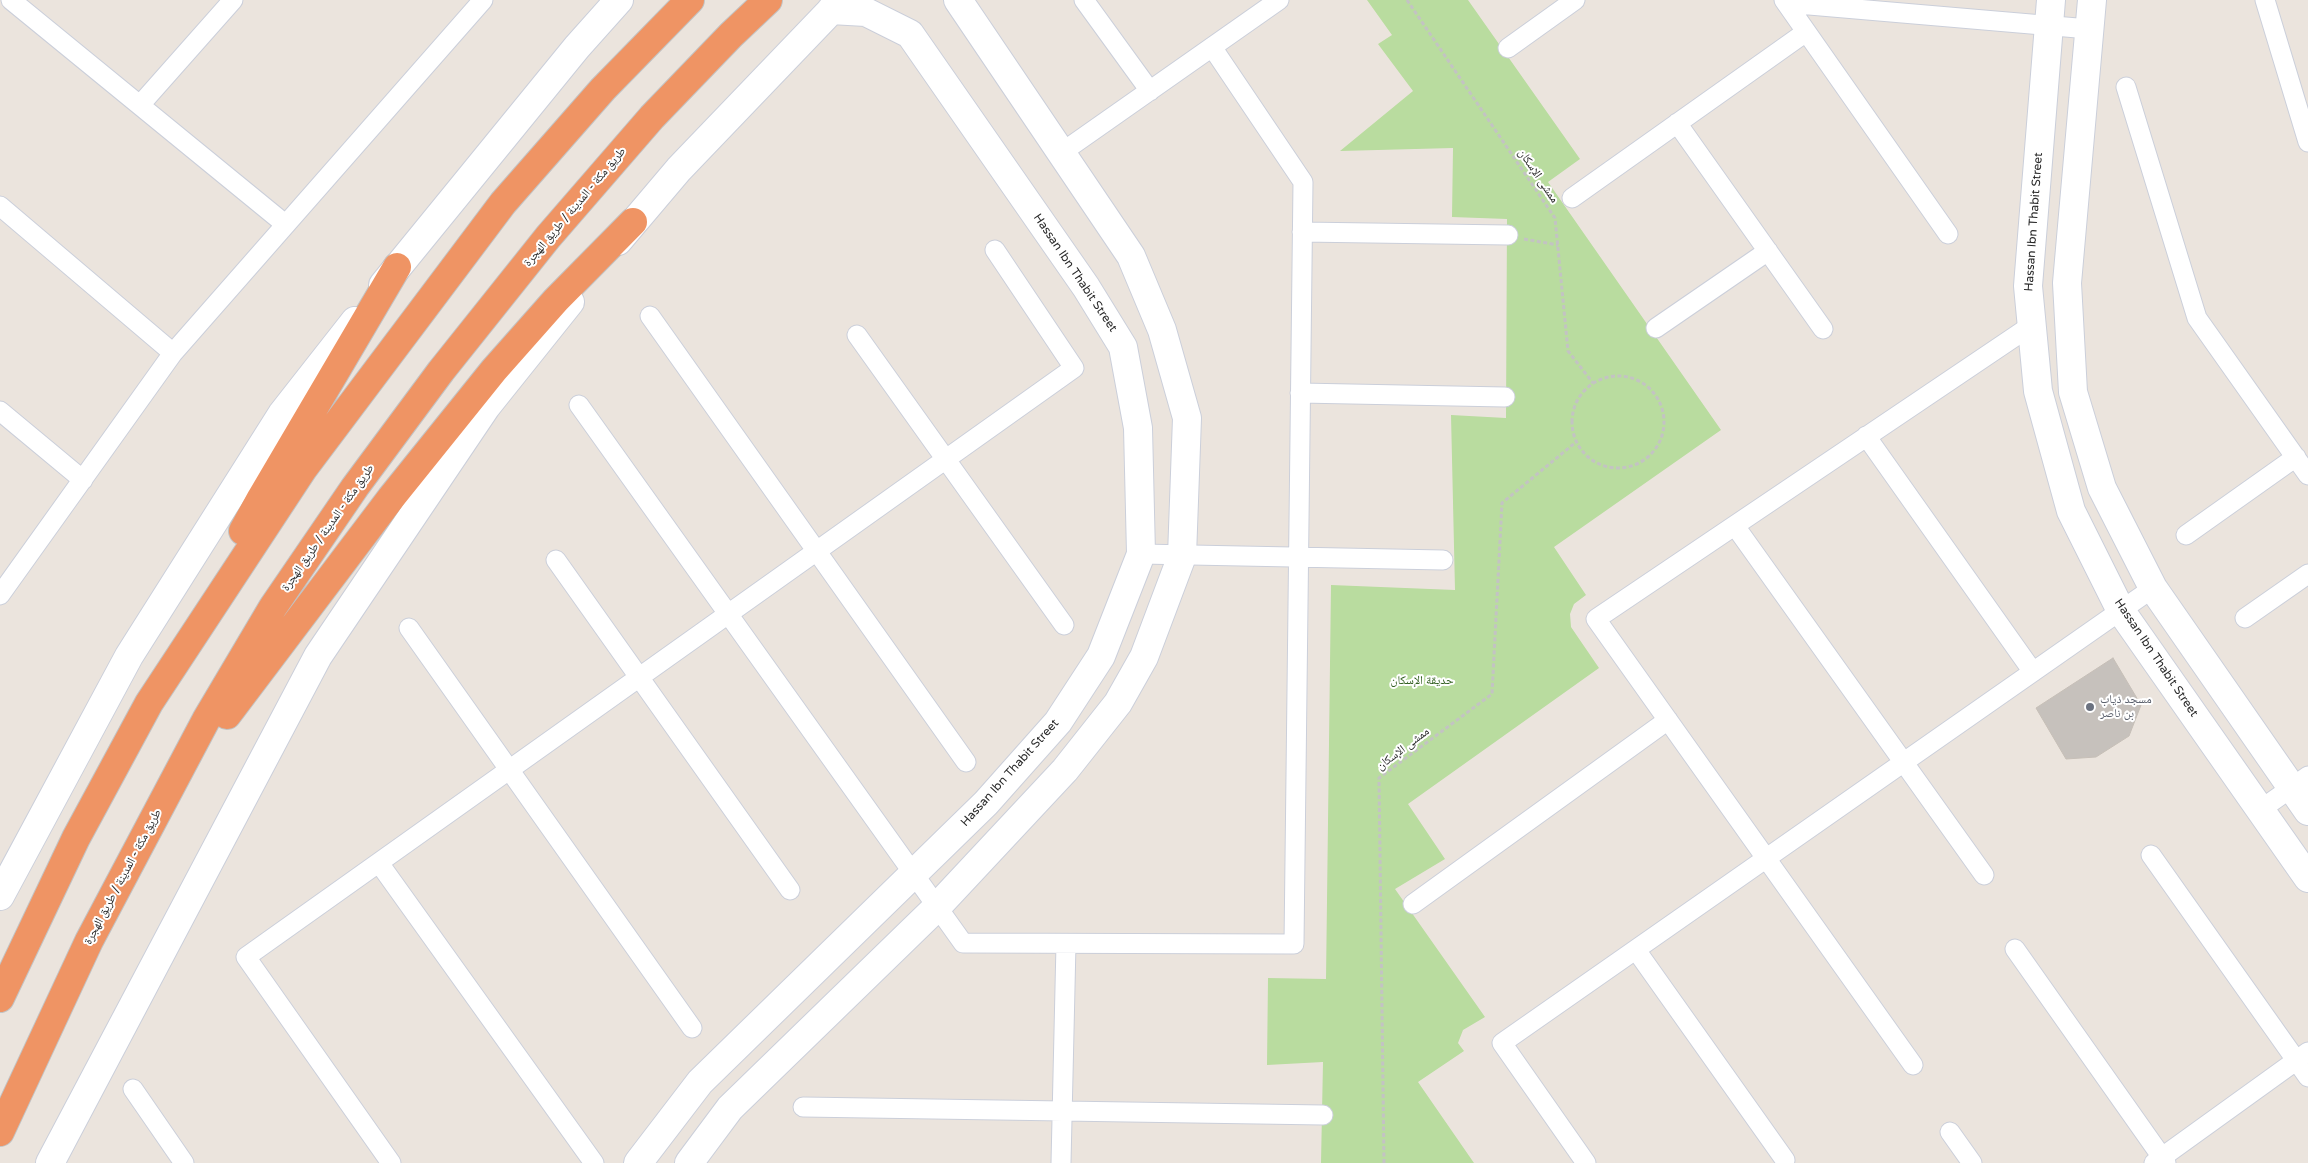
<!DOCTYPE html>
<html>
<head>
<meta charset="utf-8">
<style>
	body { margin:0 }
	canvas { display:block; background:#ebe4dd }
</style>
</head>
<body>
<canvas width="2308" height="1163"></canvas>
<script>
const c = document.querySelector('canvas').getContext('2d');
c.lineJoin = 'round';
function paint(path, color) { c.fillStyle = color; c.fill(path, 'evenodd'); }
const toPath = rows => new Path2D(rows.map(r => 'M' + r).join(''));
function trace(path, color, width, dash) { c.strokeStyle = color; c.lineWidth = width; c.lineCap = dash ? 'butt' : 'round'; c.setLineDash(dash || []); c.stroke(path); }
function drawText(font, color, halo, rows, align = 'center') {
  c.font = font + ' "Varela Round","Noto Naskh Arabic",sans-serif'; c.lineWidth = 4; c.setLineDash([]); c.textBaseline = 'middle'; c.strokeStyle = halo; c.fillStyle = color; for (const [text, x, y, turn = 0] of rows) {
    c.save(); c.translate(x, y); c.rotate((+turn || 0) * Math.PI / 180); c.textAlign = isNaN(turn) ? turn : align; if (halo) c.strokeText(text, 0, 0); c.fillText(text, 0, 0); c.restore();
  }
}
const green = toPath([
	[1367,0,1468,0,1580,159,1548,182,1721,430,1554,547,1586,595,1574,604,1570,614,1571,627,1599,668,1408,804,1445,859,1395,889,1485,1017,1463,1030,1458,1043,1464,1051,1418,1082,1474,1163,1321,1163,1323,1062,1267,1065,1268,978,1326,979,1331,585,1455,590,1451,415,1506,418,1507,219,1452,217,1453,148,1340,151,1413,91,1378,44,1392,35]
]);
const building = toPath([
	[2113,658,2141,705,2129,736,2096,757,2066,759,2036,708,2113,658]
]);
const path = toPath([
	[1407,0,1555,218,1568,351,1593,383],
	[1524,239,1558,245],
	'1572 422a46 46 0 1 1 92 0a46 46 0 1 1-92 0Z',
	[1384,1163,1379,778,1492,694,1502,503,1576,442]
]);
const street = toPath([
	[11,0,285,224],
	[1084,0,1150,91],
	[1784,0,1948,234],
	[2265,0,2308,142],
	[1786,3,2089,29],
	[1508,48,1575,0],
	[2126,87,2197,318,2308,475],
	[140,105,233,0],
	[1677,123,1823,329],
	[1061,153,1279,0],
	[1572,198,1806,32],
	[0,206,173,353],
	[1302,232,1508,235],
	[650,316,966,762],
	[1656,328,1768,251],
	[857,335,1064,625],
	[1300,393,1505,397],
	[579,405,963,943,1294,944,1303,182,1212,47],
	[0,411,83,480],
	[1866,436,2033,672],
	[1735,526,1984,875],
	[2186,535,2296,457],
	[1141,554,1443,560],
	[556,560,790,890],
	[0,595,173,353,483,0],
	[2245,618,2308,574],
	[409,628,692,1028],
	[2260,810,2308,776],
	[2151,855,2308,1077],
	[379,863,594,1163],
	[1413,904,1668,720],
	[2015,949,2166,1163],
	[1636,950,1785,1160],
	[1913,1065,1596,619,2032,325],
	[133,1089,184,1163],
	[803,1107,1323,1115],
	[1950,1132,1972,1163],
	[391,1163,246,957,1074,368,995,250],
	[1061,1163,1066,944],
	[1586,1163,1502,1043,2153,588],
	[2154,1163,2308,1052]
]);
const secondary = toPath([
	[2051,0,2028,286,2038,391,2071,511,2121,611,2308,878],
	[2092,0,2067,283,2073,392,2102,488,2153,588,2308,811],
	[618,241,679,169,841,0],
	[383,285,577,47,619,0],
	[0,896,129,656,282,414,355,321],
	[50,1163,318,656,486,407,570,302],
	[638,1163,700,1082,986,803,1058,722,1101,656,1141,554,1138,428,1123,347,1086,287,910,34,866,12,831,10],
	[689,1163,730,1108,936,908,1065,770,1118,703,1144,657,1182,556,1187,418,1162,330,1131,256,958,0]
]);
const highway = toPath([
	[243,531,261,498,397,267],
	[227,715,391,498,494,370,556,300,633,222],
	[0,998,76,838,149,703,303,469,503,203,603,89,690,0],
	[0,1132,89,941,206,720,273,607,355,487,441,371,548,237,652,117,731,35,768,0]
]);
const markers = [
	[2090,707,5,"#6b7280"]
];
const streetNames = [
	["ممشى الإسكان",1538,176,56],
	["طريق مكة - المدينة / طريق الهجرة",575,207,-50],
	["Hassan Ibn Thabit Street",2034,222,-86],
	["Hassan Ibn Thabit Street",1075,273,56],
	["طريق مكة - المدينة / طريق الهجرة",328,528,-55],
	["Hassan Ibn Thabit Street",2156,658,56],
	["ممشى الإسكان",1403,749,-37],
	["Hassan Ibn Thabit Street",1010,773,-48],
	["طريق مكة - المدينة / طريق الهجرة",123,877,-62]
];
const parkNames = [
	["حديقة الإسكان",1422,681]
];
const worshipNames = [
	["مسجد ذياب",2100,700],
	["بن ناصر",2100,714]
];
paint(green, '#b9dc9f');
paint(building, '#c6c1bc');
trace(building, '#c6bfb7', 1);
trace(street, '#cbcfda', 21);
trace(secondary, '#cbcfda', 30);
trace(highway, '#c3c3c3', 30);
trace(path, '#c3c3c3', 3, [4, 2.5]);
trace(street, '#fff', 19);
trace(secondary, '#fff', 28);
trace(highway, '#ef9464', 28);
for (const [x, y, r, color] of markers) { const dot = new Path2D(); dot.arc(x, y, r, 0, 2 * Math.PI); c.fillStyle = color; c.fill(dot); trace(dot, '#fff', 2); }
drawText('12px', '#2a2a2a', '#fff', streetNames);
drawText('12px', '#336021', '#fff', parkNames);
drawText('12px', '#5b616d', '#fff', worshipNames, 'left');
</script>
</body>
</html>
